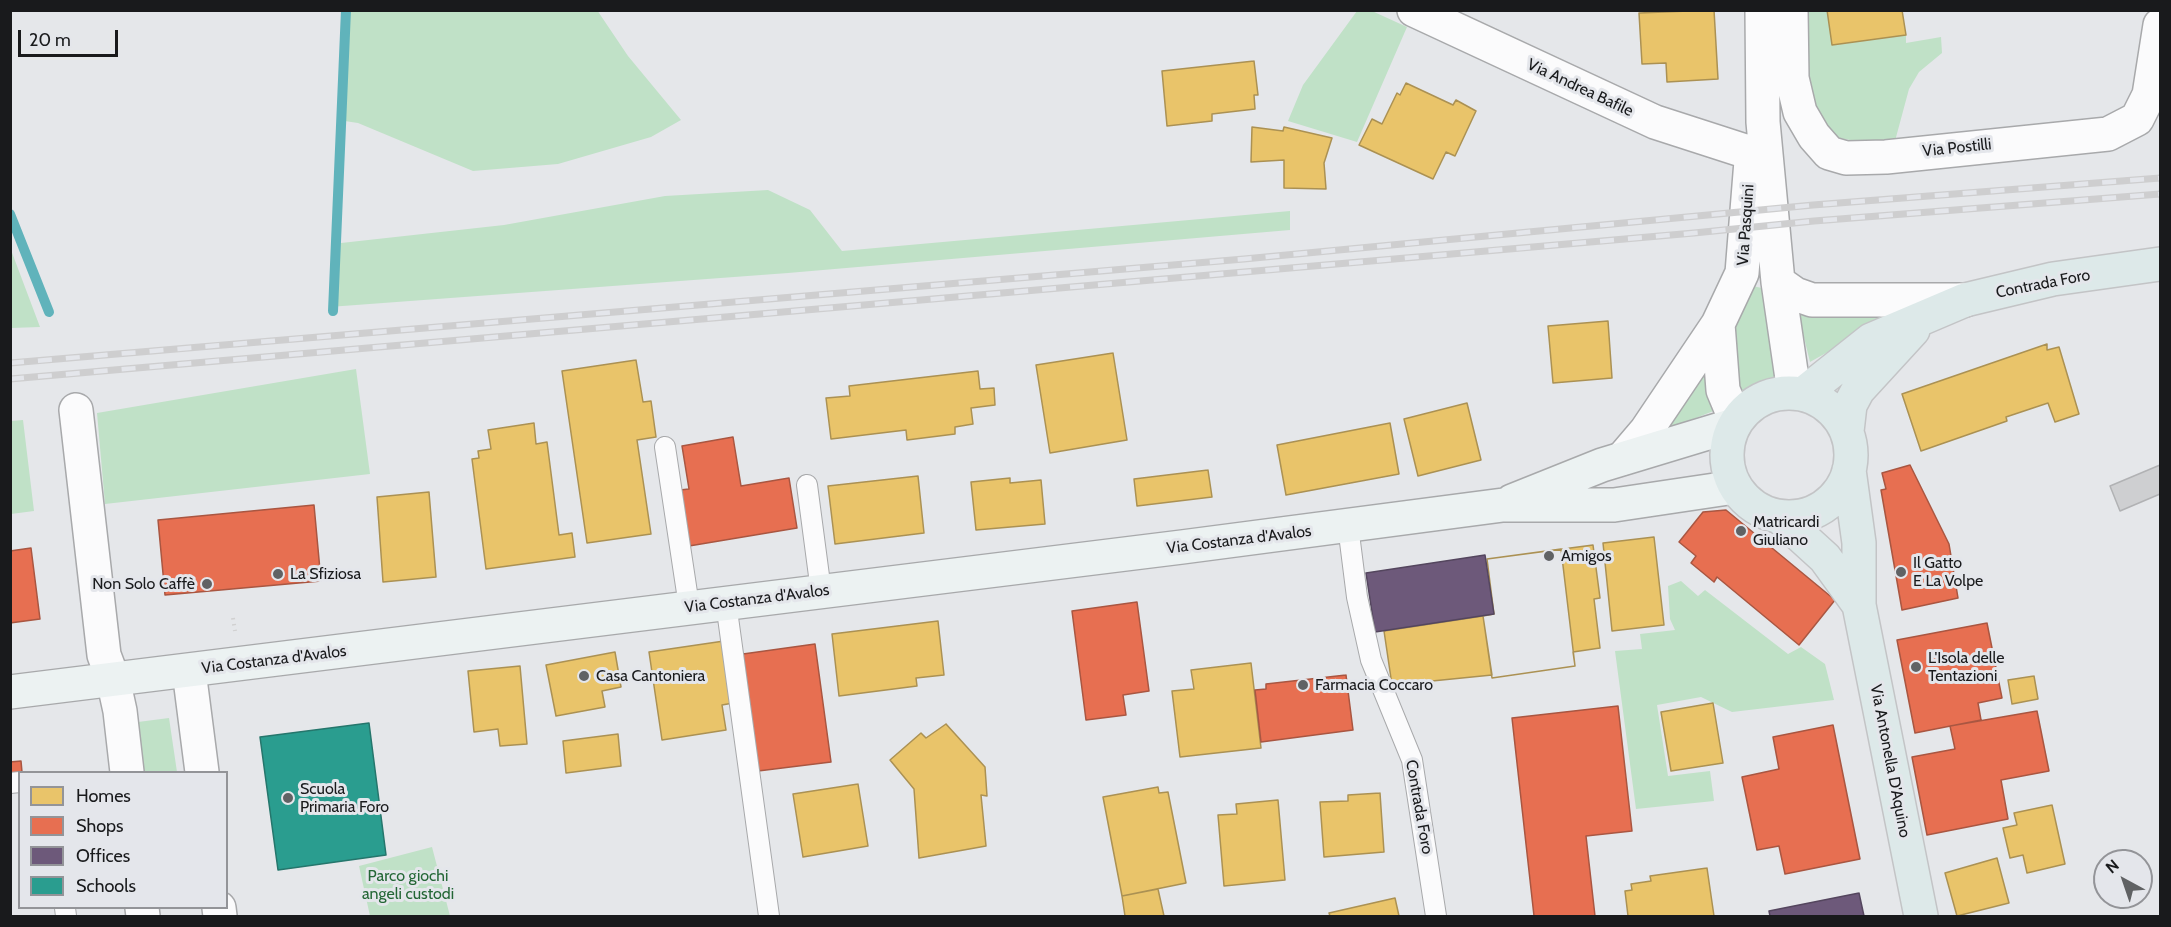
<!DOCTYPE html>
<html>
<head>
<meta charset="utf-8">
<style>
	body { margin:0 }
	#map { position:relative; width:2171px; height:927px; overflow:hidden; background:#e5e7ea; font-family:Cabin,sans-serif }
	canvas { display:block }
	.frame { position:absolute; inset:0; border:12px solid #191a1c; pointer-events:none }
	.legend { position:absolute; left:18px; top:771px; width:210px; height:138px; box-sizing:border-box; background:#e4e6eb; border:2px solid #939498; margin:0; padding:8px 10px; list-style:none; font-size:18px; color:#191a1c }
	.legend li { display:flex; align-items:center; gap:12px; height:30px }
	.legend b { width:30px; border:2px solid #939498 }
	.north { position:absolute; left:2093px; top:849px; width:60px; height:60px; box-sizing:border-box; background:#e4e6eb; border:2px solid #939498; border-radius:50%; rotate:320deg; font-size:16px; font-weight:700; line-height:24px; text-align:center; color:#191a1c }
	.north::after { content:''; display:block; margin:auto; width:21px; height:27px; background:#606264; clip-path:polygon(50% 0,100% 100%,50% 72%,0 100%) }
	.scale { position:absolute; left:18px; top:30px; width:100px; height:27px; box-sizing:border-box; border:3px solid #191a1c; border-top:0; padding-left:8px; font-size:18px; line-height:21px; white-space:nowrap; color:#191a1c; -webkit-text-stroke:4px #e4e6eb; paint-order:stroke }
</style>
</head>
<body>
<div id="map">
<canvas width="2171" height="927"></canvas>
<div class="frame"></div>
<ul class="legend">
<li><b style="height:16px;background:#e9c46a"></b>Homes</li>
<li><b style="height:16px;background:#e76f51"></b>Shops</li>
<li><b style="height:16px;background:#6d597a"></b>Offices</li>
<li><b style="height:16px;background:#2a9d8f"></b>Schools</li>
</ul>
<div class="north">N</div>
<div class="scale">20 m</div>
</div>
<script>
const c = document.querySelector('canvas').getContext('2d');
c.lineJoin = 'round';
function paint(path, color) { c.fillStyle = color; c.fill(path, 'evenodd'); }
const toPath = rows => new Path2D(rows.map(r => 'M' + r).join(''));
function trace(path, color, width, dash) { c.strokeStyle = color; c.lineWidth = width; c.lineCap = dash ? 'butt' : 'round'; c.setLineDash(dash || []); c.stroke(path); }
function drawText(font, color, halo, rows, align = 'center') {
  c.font = font + ' Cabin,sans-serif'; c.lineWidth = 6; c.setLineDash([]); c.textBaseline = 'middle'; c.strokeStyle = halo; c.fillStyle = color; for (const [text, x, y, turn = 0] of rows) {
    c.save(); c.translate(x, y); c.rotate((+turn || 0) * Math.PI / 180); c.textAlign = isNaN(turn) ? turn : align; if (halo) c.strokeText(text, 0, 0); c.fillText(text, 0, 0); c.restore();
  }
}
const green = toPath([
	[597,10,628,56,681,120,651,137,558,164,473,171,358,123,338,120,342,11],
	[1357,11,1372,11,1407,27,1357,142,1288,121,1303,85],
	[1793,11,1827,11,1833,45,1906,35,1906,43,1941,37,1942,53,1919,72,1909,89,1895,141,1862,142,1833,137,1817,125],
	[768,190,810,210,842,251,1290,211,1290,230,788,273,329,307,332,244,504,225,665,196],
	[11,250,40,327,11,328],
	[1752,286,1767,289,1779,374,1736,398,1730,336],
	[1894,307,1858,335,1810,362,1798,313,1819,316],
	[1708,366,1716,410,1663,431,1689,399],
	[356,369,370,474,105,504,97,413],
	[23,420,34,511,11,514,11,421],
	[1681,581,1698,596,1705,590,1788,654,1801,647,1825,664,1834,700,1732,712,1701,697,1657,705,1668,776,1710,771,1714,801,1636,809,1615,651,1642,649,1640,634,1675,630,1670,619,1668,586],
	[169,718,177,772,144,772,138,722],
	[432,847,450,916,370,916,359,866]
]);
const homes = toPath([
	[1714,10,1718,79,1667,82,1666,63,1642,64,1639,13,1714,10],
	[1827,10,1902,10,1906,35,1832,45,1827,10],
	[1254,61,1258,95,1254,95,1255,109,1212,114,1212,121,1167,126,1162,71,1254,61],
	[1406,83,1453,105,1456,100,1476,111,1455,156,1446,152,1433,179,1359,145,1372,119,1382,124,1397,93,1400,95,1406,83],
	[1252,127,1283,131,1284,127,1332,138,1324,163,1326,189,1284,188,1284,160,1251,162,1252,127],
	[1608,321,1612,378,1553,383,1548,326,1608,321],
	[2047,344,2047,350,2059,347,2079,414,2055,422,2048,403,2006,417,2007,421,1921,451,1902,394,2047,344],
	[1113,353,1127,440,1050,453,1036,365,1113,353],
	[636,360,643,402,651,401,656,437,637,440,651,534,587,543,562,371,636,360],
	[978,371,980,389,994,388,995,405,971,408,973,424,955,427,955,434,907,440,906,430,831,439,826,398,850,396,849,386,978,371],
	[1467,403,1481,460,1418,476,1404,419,1467,403],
	[534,423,536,444,547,442,559,535,572,533,575,557,486,569,472,459,479,458,478,451,491,449,488,430,534,423],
	[1390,423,1399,474,1286,495,1277,445,1390,423],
	[1208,470,1212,497,1137,506,1134,479,1208,470],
	[918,476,924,533,835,544,828,486,918,476],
	[1010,478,1010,483,1041,480,1045,524,976,530,971,482,1010,478],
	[429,492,436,577,383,582,377,497,429,492],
	[1654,537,1664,625,1612,631,1603,543,1654,537],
	[1593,545,1600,598,1594,599,1600,648,1573,652,1575,666,1492,678,1483,616,1494,614,1487,559,1593,545],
	[1561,549,1575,666,1492,678,1483,616,1494,614,1487,559,1561,549],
	[1483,616,1492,675,1392,685,1384,631,1483,616],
	[938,621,944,675,916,678,917,686,839,696,832,634,938,621],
	[724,641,733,703,722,705,726,730,662,740,649,652,724,641],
	[615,652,621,687,602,691,605,707,556,716,546,665,615,652],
	[1251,663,1261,748,1180,757,1172,691,1194,689,1191,670,1251,663],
	[520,666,527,744,500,746,498,729,474,732,468,671,520,666],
	[2034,676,2038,699,2012,704,2008,680,2034,676],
	[1713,703,1723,763,1671,771,1661,712,1713,703],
	[946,724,985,767,987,796,981,795,986,846,919,858,914,789,890,760,921,733,926,738,946,724],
	[618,734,621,766,566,773,563,741,618,734],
	[858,784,868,846,803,857,793,794,858,784],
	[1158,787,1159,793,1168,792,1186,883,1122,896,1103,797,1158,787],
	[1380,793,1384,852,1324,857,1320,802,1348,801,1348,795,1380,793],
	[1278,800,1285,880,1224,886,1218,815,1237,814,1236,804,1278,800],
	[2052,805,2065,864,2027,873,2023,855,2010,858,2003,828,2017,825,2014,813,2052,805],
	[1997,858,2009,903,1957,916,1945,873,1997,858],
	[1707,868,1714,916,1628,916,1625,891,1632,890,1631,884,1651,881,1650,876,1707,868],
	[1158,889,1164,916,1125,916,1122,896,1158,889],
	[1395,898,1399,916,1330,916,1329,913,1395,898]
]);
const shops = toPath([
	[733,437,741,486,789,478,797,528,689,546,680,490,689,489,682,446,733,437],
	[1910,465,1949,544,1958,598,1902,610,1881,490,1886,489,1882,473,1910,465],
	[314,505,321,581,165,595,158,520,314,505],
	[1726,510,1835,600,1799,645,1717,577,1714,582,1691,563,1696,556,1679,542,1703,512,1726,510],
	[31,548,40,619,10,623,10,551,31,548],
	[1137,602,1149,691,1123,695,1126,715,1086,720,1072,611,1137,602],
	[1987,623,2002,698,1978,703,1981,720,1915,733,1897,640,1987,623],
	[815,644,831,762,758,771,743,654,815,644],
	[1346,675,1353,730,1261,742,1255,690,1266,689,1266,684,1346,675],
	[1618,706,1632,831,1586,836,1595,916,1534,916,1512,718,1618,706],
	[2037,711,2049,771,2001,780,2008,819,1927,835,1912,757,1955,749,1950,726,2037,711],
	[1833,725,1860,859,1785,874,1779,846,1757,850,1742,777,1779,769,1773,737,1833,725],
	[21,761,22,772,12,781,10,762,21,761]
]);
const offices = toPath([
	[1485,555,1494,614,1375,632,1366,573,1485,555],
	[1859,893,1864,916,1770,916,1769,911,1859,893]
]);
const schools = toPath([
	[369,723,386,855,278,870,260,737,369,723]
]);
const stream = toPath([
	[10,214,49,312],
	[333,311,346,10]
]);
const building = toPath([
	[2160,465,2160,494,2120,511,2110,486,2160,465]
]);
const path = toPath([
	[233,618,235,631]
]);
const lane = toPath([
	[665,447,689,606],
	[807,485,821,591],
	[1348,526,1357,597,1371,660,1412,760,1436,916],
	[726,603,769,916],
	[10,783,20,782],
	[65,908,66,916]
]);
const street = toPath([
	[1414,10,1655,122,1751,153],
	[1762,10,1763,122,1778,282,1794,392],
	[1791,10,1792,78,1800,112,1814,136,1829,153,1846,158,1886,157,2108,134,2137,119,2149,95,2160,25],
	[1778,282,1795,294,1812,300,1965,300],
	[1718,324,1723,390,1736,421],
	[76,410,104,655,113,679,120,711,127,772],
	[1623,458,1646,431,1718,324,1742,273,1751,161],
	[189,671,202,772],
	[142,908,143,916],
	[219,908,220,916]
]);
const secondary = toPath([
	[1512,501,1602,465,1734,425],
	[10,692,1182,547,1503,505,1614,505,1735,487]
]);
const primary = toPath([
	'1727 455a62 62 0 1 1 124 0a62 62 0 1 1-124 0Z',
	[1803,394,1871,340,1965,300,2053,279,2160,264],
	[1847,431,1850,405,1858,390,1913,330],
	[1849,470,1859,543,1859,605,1921,916],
	[1780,517,1825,558,1859,605]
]);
const rail = toPath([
	[10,363,1244,259,1813,205,2160,178],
	[10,379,1694,233,1814,221,2160,194]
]);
const markers = [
	[1741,531,6,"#606264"],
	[1549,556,6,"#606264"],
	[1901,572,6,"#606264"],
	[278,574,6,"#606264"],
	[207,584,6,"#606264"],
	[1916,667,6,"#606264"],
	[584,676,6,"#606264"],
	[1303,685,6,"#606264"],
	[288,798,6,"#606264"]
];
const streetNames = [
	["Via Andrea Bafile",1580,88,25],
	["Via Postilli",1957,148,-6],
	["Via Pasquini",1746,225,-86],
	["Contrada Foro",2043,284,-11],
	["Via Costanza d'Avalos",1239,540,-7],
	["Via Costanza d'Avalos",757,599,-7],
	["Via Costanza d'Avalos",274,660,-7],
	["Via Antonella D'Aquino",1890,761,79],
	["Contrada Foro",1419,807,80]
];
const poiNames = [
	["Matricardi",1753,522],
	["Giuliano",1753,540],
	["Amigos",1561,556],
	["Il Gatto",1913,563],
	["E La Volpe",1913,581],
	["La Sfiziosa",290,574],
	["Non Solo Caffè",195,584,"right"],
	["L'Isola delle",1928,658],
	["Tentazioni",1928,676],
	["Casa Cantoniera",596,676],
	["Farmacia Coccaro",1315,685],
	["Scuola",300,789],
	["Primaria Foro",300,807]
];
const parkNames = [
	["Parco giochi",408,876],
	["angeli custodi",408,894]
];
paint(green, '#c0e1c7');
paint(homes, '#e9c46a');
trace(homes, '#ab9153', 1.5);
paint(shops, '#e76f51');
trace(shops, '#a95641', 1.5);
paint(offices, '#6d597a');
trace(offices, '#54465e', 1.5);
paint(schools, '#2a9d8f');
trace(schools, '#25766c', 1.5);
trace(stream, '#60b3bb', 10);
paint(building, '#cecfd1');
trace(building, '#b1b2b4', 1.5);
trace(lane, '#a8a9ab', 22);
trace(street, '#a8a9ab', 36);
trace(secondary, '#a8a9ab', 36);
trace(primary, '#c3c4c6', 36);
trace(path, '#d1d1d1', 4, [1.5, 4.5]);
trace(lane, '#fbfbfc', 20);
trace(street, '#fbfbfc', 33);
trace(secondary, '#ecf2f2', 33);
trace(primary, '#dde9e9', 33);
trace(rail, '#cececf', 7);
trace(rail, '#e4e6eb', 4.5, [14]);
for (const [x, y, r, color] of markers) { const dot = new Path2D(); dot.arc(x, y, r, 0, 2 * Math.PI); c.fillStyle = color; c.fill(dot); trace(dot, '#e4e6eb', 2); }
drawText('16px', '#191a1c', '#e4e6eb', streetNames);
drawText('16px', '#191a1c', '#e4e6eb', poiNames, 'left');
drawText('16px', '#246736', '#e4e6eb', parkNames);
</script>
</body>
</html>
